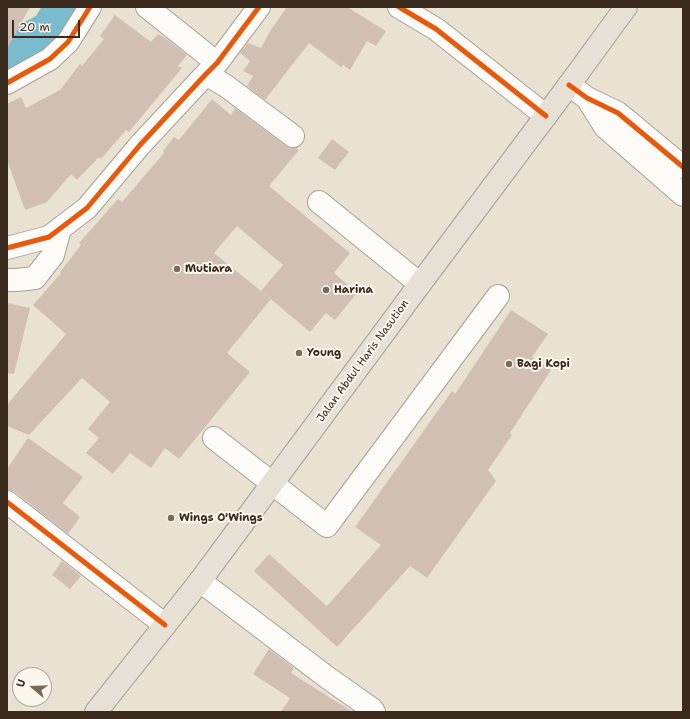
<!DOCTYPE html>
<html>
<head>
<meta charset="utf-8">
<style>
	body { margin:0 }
	#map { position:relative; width:690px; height:719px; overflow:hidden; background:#e9e2d3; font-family:"Shantell Sans",sans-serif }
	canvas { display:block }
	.frame { position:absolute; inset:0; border:8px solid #3b2a1e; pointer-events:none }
	.north { position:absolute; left:12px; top:667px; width:40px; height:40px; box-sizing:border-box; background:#fbf7ec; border:1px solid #aea59a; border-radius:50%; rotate:289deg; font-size:11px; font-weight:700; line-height:16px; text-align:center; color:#3b2a1e }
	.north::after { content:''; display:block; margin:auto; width:14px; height:18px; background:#786a5d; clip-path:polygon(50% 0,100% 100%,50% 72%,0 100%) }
	.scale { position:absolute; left:12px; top:20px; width:68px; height:18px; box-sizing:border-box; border:2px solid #3b2a1e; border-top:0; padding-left:5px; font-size:12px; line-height:14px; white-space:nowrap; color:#3b2a1e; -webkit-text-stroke:3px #fbf7ec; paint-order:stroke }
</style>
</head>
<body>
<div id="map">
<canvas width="690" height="719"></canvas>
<div class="frame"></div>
<div class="north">U</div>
<div class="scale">20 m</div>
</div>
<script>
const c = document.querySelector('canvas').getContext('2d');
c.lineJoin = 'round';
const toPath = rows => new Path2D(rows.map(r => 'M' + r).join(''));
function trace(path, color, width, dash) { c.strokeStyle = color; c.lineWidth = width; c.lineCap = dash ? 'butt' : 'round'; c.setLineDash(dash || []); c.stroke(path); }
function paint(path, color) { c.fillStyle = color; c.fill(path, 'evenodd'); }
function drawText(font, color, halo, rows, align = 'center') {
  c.font = font + ' "Shantell Sans",sans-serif'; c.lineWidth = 4; c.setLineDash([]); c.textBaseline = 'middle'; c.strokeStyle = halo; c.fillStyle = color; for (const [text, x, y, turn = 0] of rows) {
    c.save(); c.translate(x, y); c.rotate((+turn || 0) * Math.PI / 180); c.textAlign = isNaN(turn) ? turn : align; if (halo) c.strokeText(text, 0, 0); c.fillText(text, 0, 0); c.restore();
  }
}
const river = toPath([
	[7,51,27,44,51,31,65,7]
]);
const building = toPath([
	[7,7,30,7,7,49],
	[287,7,347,7,386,31,376,46,367,41,350,70,343,65,341,67,309,43,265,100,247,86,253,76,243,71,250,61,240,53,248,43,261,48,270,31],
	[115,15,151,42,158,34,168,40,187,55,178,66,182,68,129,132,126,130,101,159,99,157,77,180,71,174,47,202,25,210,7,160,7,104,21,97,26,108,60,90,80,64,82,66,104,39,100,36],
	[212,99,231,115,235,108,286,146,291,148,296,148,299,150,269,186,350,253,334,273,357,293,335,320,326,313,310,332,261,291,283,265,237,226,214,253,271,299,227,353,250,372,179,459,165,448,151,468,130,453,113,474,86,453,99,438,88,429,110,402,82,378,29,435,7,426,7,405,66,334,33,305,61,273,60,272,81,245,79,243,118,199,122,202,164,153,163,151,174,137,179,140],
	[332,139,349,152,335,170,318,158],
	[7,303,30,308,14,374,7,373],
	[511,310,548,334,532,357,551,370,510,433,512,435,488,470,496,481,427,578,410,566,337,647,254,571,269,554,327,606,381,545,355,527,452,391,455,394],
	[28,438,83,477,63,503,80,517,68,534,15,492,7,490,7,469],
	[62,561,81,576,70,589,52,575],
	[269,649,294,668,291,673,353,712,281,712,290,698,253,674]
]);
const minor = toPath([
	[147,7,217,63],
	[399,7,436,29,546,116],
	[206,74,226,86,293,136],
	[7,83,50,59,68,42,90,7],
	[569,85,587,98,618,113,683,167],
	[587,98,605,127,683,195],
	[319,202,420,284],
	[7,248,49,237,87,208,140,145,206,74,217,63,259,7],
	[7,280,16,280,35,278,53,255,60,229],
	[214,438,327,526,498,296],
	[7,502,165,625],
	[200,581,328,678,372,709,374,712]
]);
const highway = toPath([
	[96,712,200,581,420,284,569,85,626,7]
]);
const cycleway = toPath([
	[399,7,436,29,546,116],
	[7,83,50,59,68,42,90,7],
	[569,85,587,98,618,113,683,167],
	[7,248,49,237,87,208,140,145,206,74,217,63,259,7],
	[7,502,165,625]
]);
const markers = [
	[177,269,4,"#786a5d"],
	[326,290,4,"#786a5d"],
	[299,353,4,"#786a5d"],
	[509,364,4,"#786a5d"],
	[171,518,4,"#786a5d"]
];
const poiNames = [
	["Mutiara",185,269],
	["Harina",334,290],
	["Young",307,353],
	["Bagi Kopi",517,364],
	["Wings O'Wings",179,518]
];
const streetNames = [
	["Jalan Abdul Haris Nasution",363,361,-54]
];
trace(river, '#7abccd', 41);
paint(building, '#d2bfb3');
trace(minor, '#a7a196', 24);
trace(highway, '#a7a196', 24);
trace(minor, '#fcfbf8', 22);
trace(highway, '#e6e1d4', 22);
trace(cycleway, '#e8590c', 5);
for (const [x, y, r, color] of markers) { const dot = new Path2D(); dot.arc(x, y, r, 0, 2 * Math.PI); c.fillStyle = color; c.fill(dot); trace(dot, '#fbf7ec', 1.5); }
drawText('bold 11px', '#3b2a1e', '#fbf7ec', poiNames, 'left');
drawText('11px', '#3b2a1e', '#fbf7ec', streetNames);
</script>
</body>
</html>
